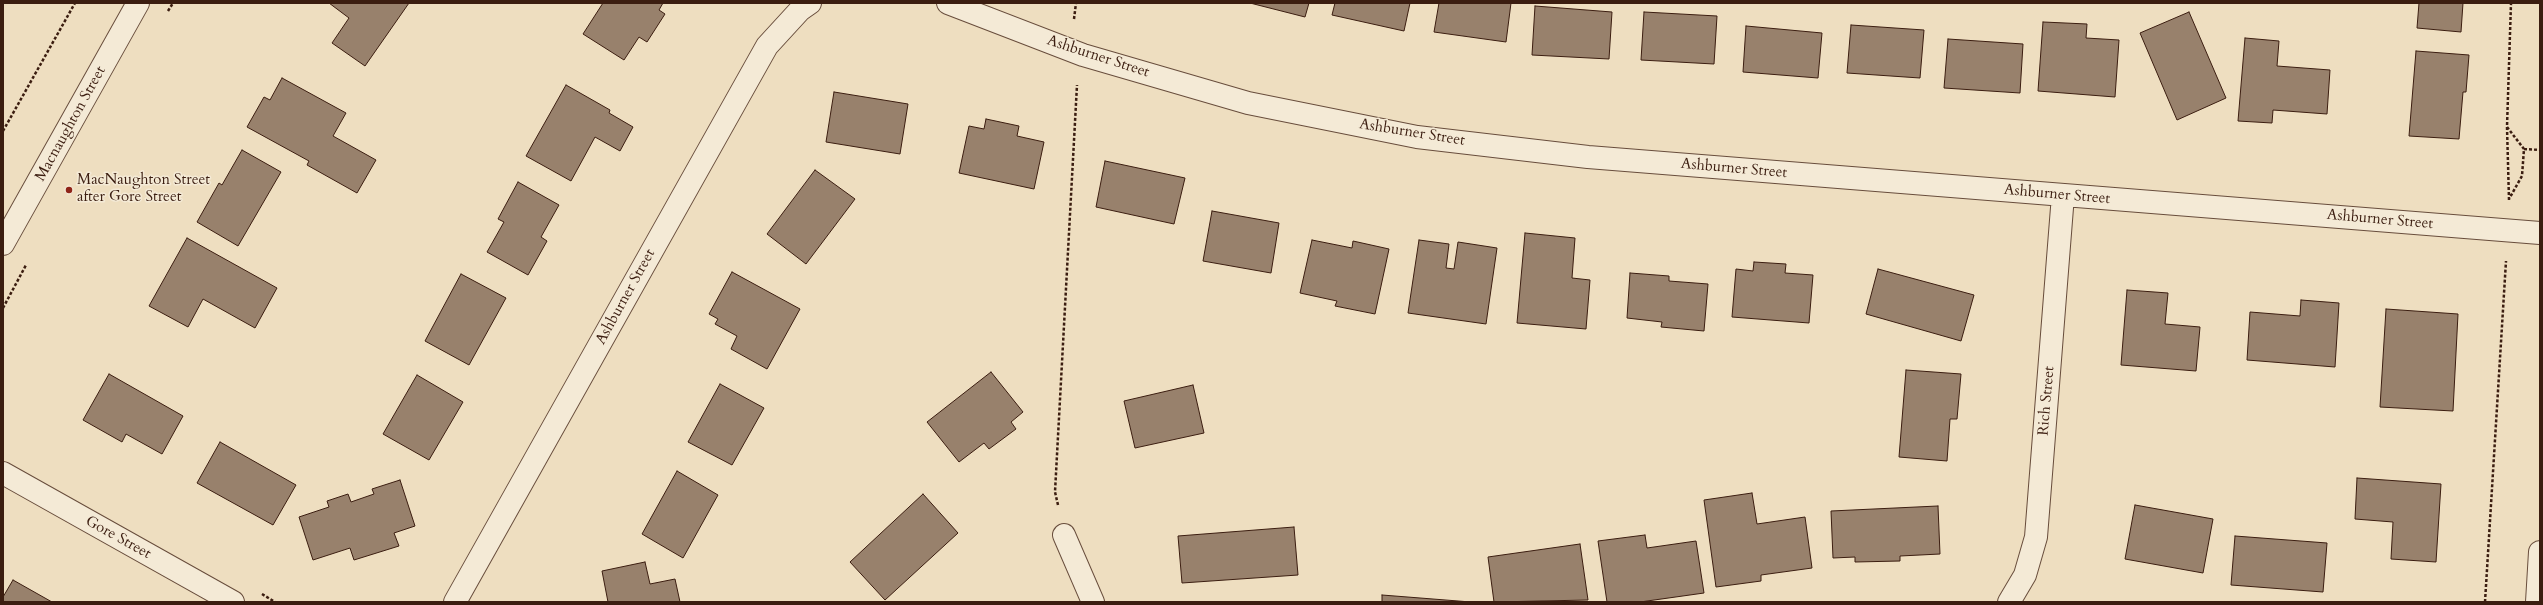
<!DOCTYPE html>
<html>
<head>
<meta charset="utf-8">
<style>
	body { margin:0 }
	#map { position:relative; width:2543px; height:605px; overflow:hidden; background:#eedec0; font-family:Cardo,serif }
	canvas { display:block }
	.frame { position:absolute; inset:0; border:4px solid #3b1d10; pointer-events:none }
</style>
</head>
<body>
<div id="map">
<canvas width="2543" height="605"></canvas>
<div class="frame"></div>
</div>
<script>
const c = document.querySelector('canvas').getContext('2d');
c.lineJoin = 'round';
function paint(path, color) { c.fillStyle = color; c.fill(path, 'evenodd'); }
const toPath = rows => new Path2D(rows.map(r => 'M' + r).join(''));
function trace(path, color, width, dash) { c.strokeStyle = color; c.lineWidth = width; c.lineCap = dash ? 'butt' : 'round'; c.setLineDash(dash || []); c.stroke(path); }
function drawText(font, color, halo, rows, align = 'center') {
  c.font = font + ' Cardo,serif'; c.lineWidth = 3; c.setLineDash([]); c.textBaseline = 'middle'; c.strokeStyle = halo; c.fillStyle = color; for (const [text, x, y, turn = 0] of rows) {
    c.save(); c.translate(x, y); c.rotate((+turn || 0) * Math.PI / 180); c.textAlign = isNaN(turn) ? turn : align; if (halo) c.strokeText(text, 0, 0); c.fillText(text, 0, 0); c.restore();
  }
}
const building = toPath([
	[329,3,409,3,365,66,332,43,349,18,329,3],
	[603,3,663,3,659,10,665,14,647,42,639,37,624,60,583,34,603,3],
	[1250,3,1309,3,1305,17,1250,3],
	[1335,3,1410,3,1404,31,1332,15,1335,3],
	[1439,3,1511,3,1506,42,1434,32,1439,3],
	[2419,3,2463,3,2461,32,2417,28,2419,3],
	[1535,6,1612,12,1609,59,1532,55,1535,6],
	[1644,12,1717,16,1714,64,1641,60,1644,12],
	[2189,12,2226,98,2177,120,2140,33,2189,12],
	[2043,22,2087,24,2086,38,2119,40,2115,97,2038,91,2043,22],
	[1851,25,1924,30,1920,78,1847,73,1851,25],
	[1746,26,1822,33,1818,78,1743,72,1746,26],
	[2245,38,2279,41,2277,66,2330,70,2327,114,2273,110,2272,123,2238,121,2245,38],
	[1948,39,2023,44,2020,93,1944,88,1948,39],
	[2416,51,2469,55,2466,92,2463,92,2459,139,2409,136,2416,51],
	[282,78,346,113,333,136,376,160,357,193,307,165,309,161,247,127,264,97,270,100,282,78],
	[566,85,610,110,609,113,633,127,620,151,595,137,571,181,526,156,566,85],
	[834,92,908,104,900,154,826,142,834,92],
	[986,119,1019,126,1017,136,1044,142,1034,189,959,173,969,126,984,129,986,119],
	[242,150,281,172,238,246,197,222,219,183,222,185,242,150],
	[1105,161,1185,178,1174,224,1096,207,1105,161],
	[815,170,855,199,806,264,767,234,815,170],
	[518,182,559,205,541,237,547,241,528,275,487,252,504,222,498,219,518,182],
	[1212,211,1279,223,1271,273,1203,261,1212,211],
	[1525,233,1575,238,1572,278,1590,280,1586,329,1517,323,1525,233],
	[187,238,277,288,255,328,203,299,188,327,149,306,187,238],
	[1312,240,1352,248,1353,241,1389,249,1375,314,1335,306,1337,301,1300,293,1312,240],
	[1419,240,1449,244,1446,268,1454,269,1458,242,1497,248,1486,324,1408,313,1419,240],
	[1754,262,1786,264,1785,273,1813,275,1809,323,1732,317,1736,269,1753,271,1754,262],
	[1878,269,1974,295,1961,341,1866,314,1878,269],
	[732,272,800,309,767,369,731,349,737,336,715,324,718,319,709,314,732,272],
	[1630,273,1669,276,1669,281,1708,284,1704,331,1661,327,1662,322,1627,318,1630,273],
	[461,274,506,298,469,365,425,341,461,274],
	[2127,290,2168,293,2165,324,2200,327,2196,371,2121,365,2127,290],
	[2301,300,2339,303,2335,367,2247,360,2250,312,2300,316,2301,300],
	[2386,309,2458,314,2453,411,2380,407,2386,309],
	[1906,370,1961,374,1957,419,1950,419,1947,461,1899,457,1906,370],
	[991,372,1023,412,1011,422,1016,429,989,449,984,443,959,462,927,422,991,372],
	[109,374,183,416,162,454,126,434,122,442,83,420,109,374],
	[417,375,463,402,429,460,383,434,417,375],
	[720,384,764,408,732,465,688,442,720,384],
	[1193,385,1204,433,1135,448,1124,401,1193,385],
	[220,442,296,485,273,525,197,483,220,442],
	[677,471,718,495,683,558,642,534,677,471],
	[2357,478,2441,484,2436,562,2391,559,2393,522,2355,519,2357,478],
	[400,480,415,526,394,533,399,546,354,560,350,548,313,560,299,517,329,507,327,501,348,494,351,502,374,494,372,489,400,480],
	[1752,493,1757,524,1805,517,1812,568,1761,575,1761,581,1716,587,1704,500,1752,493],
	[923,494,958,533,885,600,850,562,923,494],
	[2135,505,2213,519,2203,573,2125,559,2135,505],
	[1938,506,1940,554,1900,556,1900,561,1855,562,1855,557,1833,558,1831,511,1938,506],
	[1294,527,1298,575,1182,583,1178,536,1294,527],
	[1645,535,1647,548,1696,541,1704,593,1640,602,1607,602,1598,541,1645,535],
	[2235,536,2327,543,2323,592,2231,585,2235,536],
	[1580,544,1588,600,1494,602,1488,557,1580,544],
	[645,562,650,584,675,579,680,602,608,602,602,571,645,562],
	[13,580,52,602,3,602,3,597,13,580],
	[1382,595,1471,602,1382,602,1382,595]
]);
const path = toPath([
	[168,11,173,3],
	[1074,19,1076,3],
	[2507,127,2524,149,2522,176,2509,199],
	[3,131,75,3],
	[2524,149,2540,150],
	[2509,200,2507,127,2511,3],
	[3,308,26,265],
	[1058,505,1055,492,1077,85],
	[262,594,275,602],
	[2485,602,2506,261]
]);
const minor = toPath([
	[948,3,1083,55,1248,103,1417,137,1588,157,2540,233],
	[3,244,138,3],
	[3,473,233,602],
	[1064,535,1093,602],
	[455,602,767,46,800,10,810,3],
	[2009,602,2025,575,2036,537,2063,195],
	[2537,602,2540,552]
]);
const markers = [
	[69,190,4,"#8f2418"]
];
const streetNames = [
	["Ashburner Street",1098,57,18],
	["Macnaughton Street",71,124,-61],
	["Ashburner Street",1412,133,9],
	["Ashburner Street",1734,169,5],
	["Ashburner Street",2057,195,5],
	["Ashburner Street",2380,220,5],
	["Ashburner Street",626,297,-61],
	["Rich Street",2047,401,-85],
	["Gore Street",118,538,29]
];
const poiNames = [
	["MacNaughton Street",77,181],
	["after Gore Street",77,198]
];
paint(building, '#98816c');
trace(building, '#3b1d10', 1);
trace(minor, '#684d3c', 24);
trace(path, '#3b1d10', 2.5, [3, 2]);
trace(minor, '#f4ead6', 22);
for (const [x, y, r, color] of markers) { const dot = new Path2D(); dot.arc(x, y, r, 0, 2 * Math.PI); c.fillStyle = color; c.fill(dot); trace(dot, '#f4ead6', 1.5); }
drawText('15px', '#3b1d10', '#f4ead6', streetNames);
drawText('15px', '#3b1d10', '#f4ead6', poiNames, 'left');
</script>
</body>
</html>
